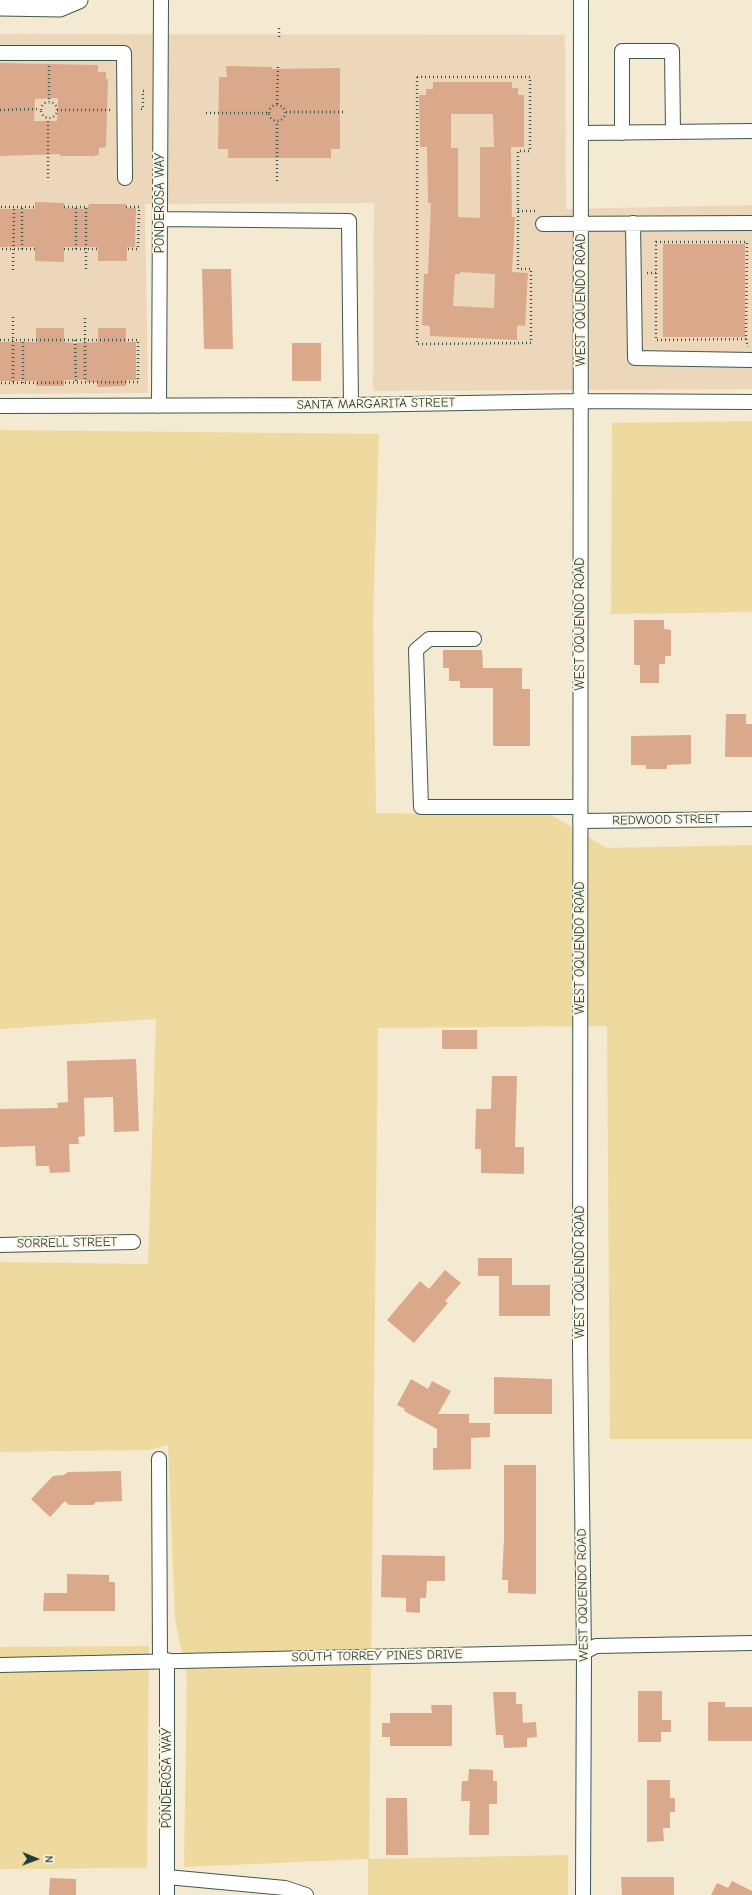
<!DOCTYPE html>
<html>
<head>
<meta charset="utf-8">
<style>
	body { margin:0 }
	#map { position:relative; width:752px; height:1895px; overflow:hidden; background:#f3ead1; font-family:"Comic Neue",sans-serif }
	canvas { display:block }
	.north { position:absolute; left:16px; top:1839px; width:40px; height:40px; -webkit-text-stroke:3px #fcf5e5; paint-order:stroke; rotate:91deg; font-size:11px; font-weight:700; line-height:16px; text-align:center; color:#1f3d34 }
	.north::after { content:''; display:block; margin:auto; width:14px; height:18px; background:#1f3d34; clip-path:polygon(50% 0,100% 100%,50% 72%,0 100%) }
</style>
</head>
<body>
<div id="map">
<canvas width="752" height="1895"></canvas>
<div class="north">N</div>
</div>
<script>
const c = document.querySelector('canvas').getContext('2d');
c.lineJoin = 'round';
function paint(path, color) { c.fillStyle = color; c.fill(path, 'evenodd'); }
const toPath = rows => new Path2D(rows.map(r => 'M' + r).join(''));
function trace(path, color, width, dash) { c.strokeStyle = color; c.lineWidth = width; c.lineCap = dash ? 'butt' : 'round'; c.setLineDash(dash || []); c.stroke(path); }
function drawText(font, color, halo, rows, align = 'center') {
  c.font = font + ' "Comic Neue",sans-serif'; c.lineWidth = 4; c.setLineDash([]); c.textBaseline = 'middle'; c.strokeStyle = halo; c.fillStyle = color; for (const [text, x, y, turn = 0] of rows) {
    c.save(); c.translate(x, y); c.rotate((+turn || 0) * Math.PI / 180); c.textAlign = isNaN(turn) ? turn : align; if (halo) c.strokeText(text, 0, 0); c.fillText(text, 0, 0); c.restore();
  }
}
const built = toPath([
	[0,34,565,35,566,209,752,205,752,389,373,391,374,203,145,204,148,393,0,394]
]);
const sand = toPath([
	[752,421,752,612,611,614,612,423],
	[0,430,379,434,373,618,376,813,551,815,607,848,752,845,752,1439,610,1439,607,1026,378,1028,369,1859,568,1855,568,1895,368,1895,368,1859,184,1867,187,1679,175,1618,168,1445,149,1450,0,1452,0,1262,148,1264,156,1019,0,1029],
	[149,1646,147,1868,0,1869,0,1647]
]);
const building = toPath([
	[0,63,98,65,98,72,106,72,106,79,108,79,106,147,99,148,99,155,92,156,60,156,60,154,0,156],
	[58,98,57,121,34,121,35,99],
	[226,66,272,67,272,69,340,68,340,149,331,149,331,158,228,158,228,149,218,149,219,77,227,77],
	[433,82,512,82,512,88,518,88,518,95,524,95,524,147,511,147,512,217,515,217,512,272,528,273,525,326,517,325,517,340,430,336,430,326,422,325,424,274,428,274,431,203,428,203,427,147,420,147,419,95,426,95,426,89,433,89],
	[451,114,493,114,494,147,480,147,480,218,458,217,458,148,451,148],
	[460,272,495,274,494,308,453,306,455,274,460,274],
	[35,202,64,203,65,208,88,209,89,204,126,204,126,208,136,208,135,247,127,247,127,261,98,261,98,247,64,247,64,262,35,261,35,247,0,247,0,209,35,209],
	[663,244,745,244,745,337,663,337],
	[202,269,231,269,233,349,204,349],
	[36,328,64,328,64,342,74,343,98,342,98,328,126,328,126,342,136,342,136,380,127,380,126,386,97,387,97,382,86,382,86,380,64,380,64,386,36,386,36,381,0,381,0,342,36,342],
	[292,343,321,343,321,381,292,381],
	[634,620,664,620,664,629,671,630,671,656,665,656,665,664,659,664,659,683,640,683,640,665,634,665],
	[443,650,482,650,483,668,522,668,522,689,530,689,530,746,493,746,493,688,460,688,460,681,449,681,449,668,443,668],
	[726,714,746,714,746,724,752,724,752,757,725,757],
	[691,735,691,764,667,765,667,769,646,769,646,765,631,765,631,736],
	[442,1030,477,1030,477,1049,442,1049],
	[136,1059,139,1131,114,1132,113,1097,84,1098,85,1136,78,1137,79,1144,69,1144,70,1172,50,1173,49,1166,36,1166,35,1146,0,1147,0,1109,58,1108,57,1103,68,1102,67,1061],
	[492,1076,517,1076,515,1147,524,1147,524,1174,481,1173,481,1149,475,1149,476,1109,491,1109],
	[478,1258,512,1258,512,1285,550,1285,550,1316,499,1316,499,1276,478,1276],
	[445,1270,461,1283,445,1301,448,1303,414,1343,387,1320,420,1281,429,1289],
	[494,1377,552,1379,552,1414,494,1414],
	[411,1379,428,1389,432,1381,451,1391,438,1414,469,1414,469,1423,490,1423,490,1437,471,1438,471,1469,433,1470,433,1448,437,1448,437,1429,404,1411,405,1409,397,1405],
	[504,1465,536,1465,536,1594,508,1593,508,1580,502,1580,504,1539],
	[121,1471,122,1501,96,1502,93,1505,69,1505,65,1501,50,1517,31,1499,53,1476,64,1475,68,1472],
	[382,1555,445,1556,445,1581,427,1581,426,1598,420,1598,420,1613,406,1612,406,1598,381,1597],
	[67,1574,109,1575,109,1582,115,1582,115,1611,43,1611,44,1593,67,1593],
	[638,1691,662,1691,662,1720,671,1720,671,1732,661,1732,661,1742,638,1742],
	[493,1692,516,1692,516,1704,522,1704,523,1723,536,1722,537,1737,527,1738,527,1747,504,1748,503,1735,496,1735],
	[708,1702,725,1702,725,1707,752,1707,752,1741,708,1741],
	[431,1705,452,1705,452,1746,390,1746,390,1737,382,1737,382,1723,390,1723,390,1713,432,1713],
	[469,1769,493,1770,493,1781,497,1781,497,1804,489,1804,489,1835,469,1835,470,1801,461,1801,462,1781,468,1781],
	[647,1780,670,1780,670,1798,675,1798,675,1812,670,1812,670,1828,663,1828,664,1841,647,1842],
	[386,1798,407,1798,408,1855,386,1855],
	[621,1877,674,1877,674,1895,622,1895],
	[50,1878,76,1879,76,1895,49,1895],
	[732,1881,752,1891,752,1895,711,1895,717,1883,728,1888]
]);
const path = toPath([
	[279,28,279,37],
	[49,66,49,101],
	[417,77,530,77,530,151,518,151,518,269,531,269,531,343,417,344,417,77],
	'41 110a8 8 0 1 1 16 0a8 8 0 1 1-16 0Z',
	[277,104,278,65],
	'269 113a8 8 0 1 1 16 0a8 8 0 1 1-16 0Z',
	[141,109,143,109,143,91,147,91],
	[0,110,40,109],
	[57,110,111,110],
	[286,112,346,112],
	[206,113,269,113],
	[48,178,48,118],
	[277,181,277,121],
	[1,207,35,207],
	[64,207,86,207],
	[126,207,139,207,138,249,127,249],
	[518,211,538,211],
	[2,249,35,249],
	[22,249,22,207],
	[64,249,98,249],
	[76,249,76,207],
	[86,269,86,207,88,208],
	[13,270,14,207],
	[647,273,656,273],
	[13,317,13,383],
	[85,318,85,382],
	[746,339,656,340,656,242,747,242,746,339,748,347],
	[0,340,138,340,138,382,0,383],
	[75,340,76,383],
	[23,383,23,340]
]);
const minor = toPath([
	[581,0,580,1346,584,1652,583,1895],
	[0,53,124,53,125,178],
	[581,133,752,131],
	[622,133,622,51,672,51,673,132],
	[160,219,349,221,351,405],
	[633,223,635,358,752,360],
	[543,224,752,223],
	[0,406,351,405,580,401,752,402],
	[159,406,161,0],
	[474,639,429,639,416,650,421,807,580,807],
	[580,821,752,819],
	[0,1245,133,1242],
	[159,1459,160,1660],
	[167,1660,167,1895],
	[0,1665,584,1652,596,1646,752,1643],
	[167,1877,285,1888,306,1895]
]);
const major = toPath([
	[0,7,60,8,79,0]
]);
const streetNames = [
	["PONDEROSA WAY",160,203,-90],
	["WEST OQUENDO ROAD",581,300,-90],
	["SANTA MARGARITA STREET",376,404,-1],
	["WEST OQUENDO ROAD",580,624,-90],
	["REDWOOD STREET",666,820,-1],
	["WEST OQUENDO ROAD",580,948,-90],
	["SORRELL STREET",67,1243,-1],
	["WEST OQUENDO ROAD",580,1272,-90],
	["WEST OQUENDO ROAD",583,1595,-91],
	["SOUTH TORREY PINES DRIVE",377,1656,-1],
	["PONDEROSA WAY",167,1778,-90]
];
paint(built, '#edd7bb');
paint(sand, '#eeda9e');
paint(building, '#daa88a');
trace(minor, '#3f574c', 16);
trace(major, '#3f574c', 19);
trace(path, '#3f574c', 2.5, [1, 3]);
trace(minor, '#fff', 14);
trace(major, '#fff', 17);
drawText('13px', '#1f3d34', '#fcf5e5', streetNames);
</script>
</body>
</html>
